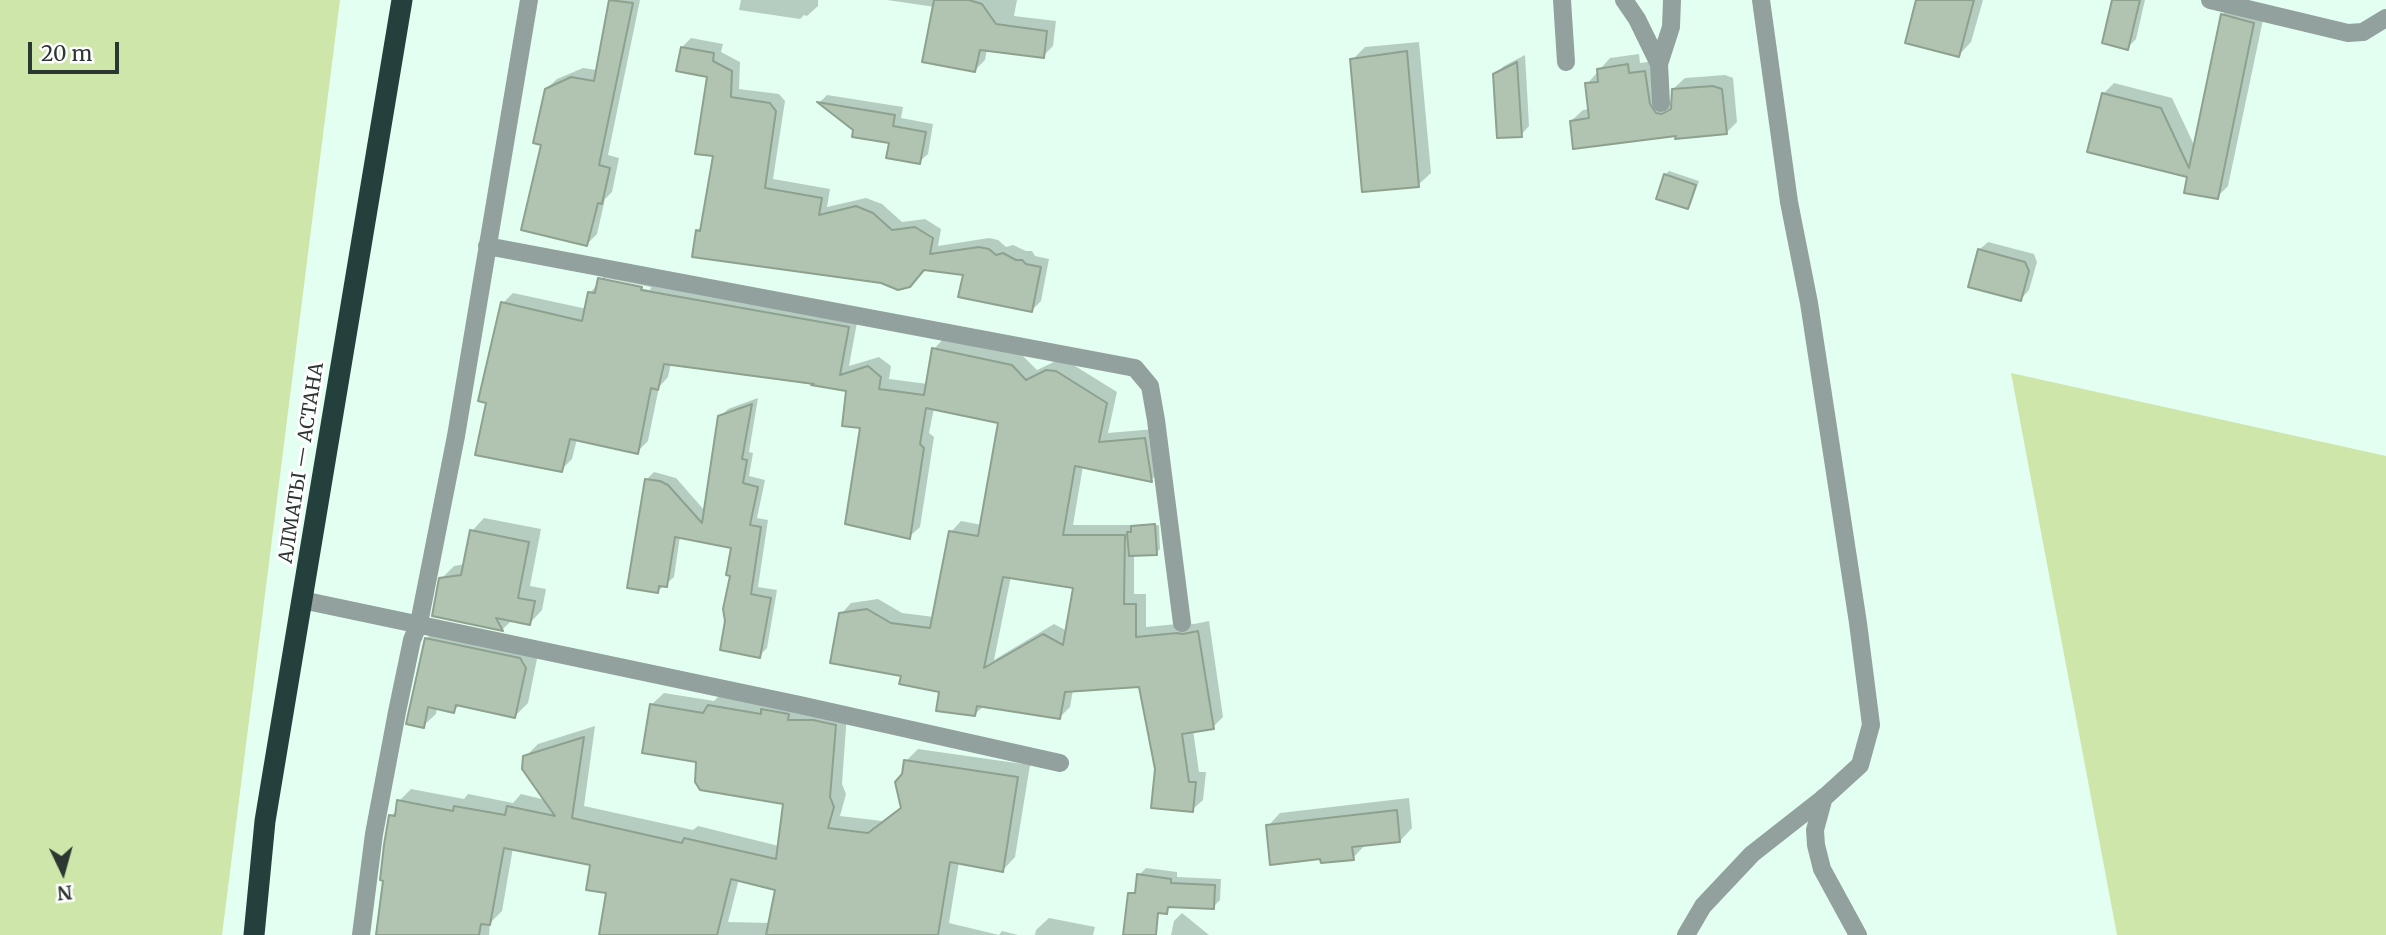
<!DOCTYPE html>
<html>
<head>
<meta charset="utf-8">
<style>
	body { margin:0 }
	#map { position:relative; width:2386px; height:935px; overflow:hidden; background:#e3fff2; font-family:Merriweather,serif }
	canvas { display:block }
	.north { position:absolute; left:28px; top:837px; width:70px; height:70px; -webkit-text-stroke:5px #fff; paint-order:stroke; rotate:175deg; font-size:19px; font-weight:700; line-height:28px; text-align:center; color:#2c3732 }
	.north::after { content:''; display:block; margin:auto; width:24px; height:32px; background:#2c3732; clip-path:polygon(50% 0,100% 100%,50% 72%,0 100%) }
	.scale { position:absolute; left:28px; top:42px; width:91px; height:32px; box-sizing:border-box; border:4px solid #2c3732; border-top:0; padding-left:9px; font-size:21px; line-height:24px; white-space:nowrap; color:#2c3732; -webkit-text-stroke:5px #fff; paint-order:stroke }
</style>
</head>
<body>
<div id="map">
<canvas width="2386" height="935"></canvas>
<div class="north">N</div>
<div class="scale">20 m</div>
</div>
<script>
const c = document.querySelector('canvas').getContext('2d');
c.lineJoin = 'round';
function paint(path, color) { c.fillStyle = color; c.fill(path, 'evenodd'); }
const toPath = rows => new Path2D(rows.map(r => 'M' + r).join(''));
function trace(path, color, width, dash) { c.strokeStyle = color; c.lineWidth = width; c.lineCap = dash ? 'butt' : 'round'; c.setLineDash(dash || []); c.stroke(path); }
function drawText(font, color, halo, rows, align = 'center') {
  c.font = font + ' Merriweather,serif'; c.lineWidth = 6; c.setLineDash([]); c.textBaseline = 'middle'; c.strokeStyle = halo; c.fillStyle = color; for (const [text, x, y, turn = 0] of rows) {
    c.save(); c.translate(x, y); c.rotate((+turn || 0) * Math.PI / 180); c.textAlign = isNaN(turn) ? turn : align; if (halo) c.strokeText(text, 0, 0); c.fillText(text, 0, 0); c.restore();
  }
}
const green = toPath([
	[0,0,340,0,222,935,0,935],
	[2011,373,2386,456,2386,935,2117,935]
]);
const shadow = toPath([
	[611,0,640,0,608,155,619,158,612,192,605,199,597,234,587,244,543,144,546,89,557,79,583,68,597,70],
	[741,0,818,0,818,6,807,16,804,15,800,19,739,10],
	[887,0,1017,0,1014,16,1056,21,1053,46,1043,56,987,49,985,60,975,70,935,7],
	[1918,0,1983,0,1971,42,1959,55],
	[2114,0,2145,0,2136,39,2127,48],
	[2233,4,2264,15,2228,186,2217,197,2189,176,2103,94,2114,83,2172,98,2195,147,2222,15],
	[691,38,723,44,721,52,740,62,739,89,779,94,785,101,773,179,830,189,827,207,866,198,882,204,902,222,925,219,941,229,938,246,989,238,998,240,1006,247,1013,245,1026,251,1032,251,1035,256,1049,259,1041,301,1032,310,965,274,925,268,882,282,697,231,703,225,715,155,709,75,682,47],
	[1419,42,1431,173,1418,185,1352,60,1365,47],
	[1639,54,1640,63,1656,61,1662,97,1673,104,1673,89,1685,78,1725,75,1733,78,1737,122,1726,133,1678,134,1571,121,1583,110,1590,109,1587,84,1610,58],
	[1525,55,1529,126,1521,135,1495,74,1504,66],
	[827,95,903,107,901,118,933,124,928,154,919,162,891,141,855,129,820,102],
	[1669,171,1699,181,1691,204,1687,207,1665,175],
	[1988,242,2034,254,2037,262,2029,290,2021,299,1979,250],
	[610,269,858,317,849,366,879,357,891,366,889,379,928,384,934,349,944,338,1022,355,1037,370,1058,360,1067,361,1117,392,1108,433,1155,429,1161,470,1151,480,1083,466,1073,525,1134,525,1134,527,1159,525,1160,549,1156,553,1134,554,1134,594,1146,594,1146,627,1188,623,1194,624,1209,621,1223,717,1213,727,1193,730,1199,772,1206,772,1203,800,1192,810,1156,769,1141,686,1073,690,1070,707,1060,717,984,706,975,714,941,690,903,674,841,614,851,603,878,599,902,613,934,617,951,532,961,521,982,525,1000,422,934,408,929,433,934,437,920,527,909,537,848,390,671,363,668,377,659,387,648,441,637,452,577,439,572,459,561,470,488,401,503,303,513,293,587,309,590,293],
	[605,278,651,287,650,290,605,282],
	[1011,576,1075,587,1067,631,1054,624,994,660],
	[758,398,749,452,753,453,749,476,765,480,757,518,768,520,758,587,777,590,767,648,759,656,733,547,680,536,674,577,658,591,646,480,654,472,676,478,705,511,720,417,728,409],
	[484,518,541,529,530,586,546,589,542,610,530,623,512,620,503,629,434,614,441,579,454,566,465,564,472,531],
	[440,626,538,654,528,703,515,716,461,704,453,711,437,708,436,714,423,726,427,638],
	[664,693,714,701,722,693,847,713,842,784,846,794,840,816,882,821,902,806,906,761,918,749,1030,765,1015,857,1003,870,959,862,949,923,999,935,1002,931,1018,935,600,935,608,892,592,863,513,848,502,911,490,923,489,935,377,935,391,816,398,809,399,801,411,789,464,799,468,794,513,803,521,794,546,800,525,757,538,744,595,726,584,806,693,830,698,826,779,846,785,803,698,761,651,705],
	[739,879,777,889,770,923,728,922],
	[1409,798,1412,828,1400,841,1365,845,1353,858,1322,857,1268,826,1280,813],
	[1146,868,1177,872,1177,877,1221,879,1220,900,1213,907,1139,875],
	[1182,913,1209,935,1171,935,1174,921],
	[1049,918,1095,927,1093,935,1035,935,1036,930]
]);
const building = toPath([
	[609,0,633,3,599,165,610,168,602,204,598,203,587,246,521,230,541,145,533,143,545,89,571,77,594,81,609,0],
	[934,0,969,0,982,4,996,24,1047,31,1044,58,980,50,975,72,922,62,934,0],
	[1916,0,1974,0,1959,57,1905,43,1916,0],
	[2112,0,2140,0,2128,50,2102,43,2112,0],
	[2221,14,2254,23,2218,199,2184,193,2187,177,2087,152,2102,93,2161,108,2189,168,2221,14],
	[681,47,714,53,713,61,732,71,731,97,770,103,776,111,765,188,822,198,819,215,856,206,873,213,892,230,915,227,933,238,930,254,979,247,989,249,996,255,1003,253,1016,260,1022,260,1026,264,1041,267,1032,312,958,297,963,275,924,270,910,287,898,290,881,283,692,257,696,230,700,231,713,156,695,154,707,77,676,71,681,47],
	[1407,51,1419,187,1362,192,1350,59,1407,51],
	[1517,62,1522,137,1497,138,1493,74,1517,62],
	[1628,64,1629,73,1645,71,1650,104,1656,113,1662,114,1671,109,1672,89,1713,86,1722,89,1727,134,1675,139,1676,136,1573,149,1570,121,1589,118,1585,83,1598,82,1597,69,1628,64],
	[817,102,895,115,893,126,926,132,920,164,886,158,889,143,852,137,853,130,817,102],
	[1664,174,1696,185,1688,209,1656,199,1664,174],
	[1978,249,2025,262,2029,271,2021,301,1968,287,1978,249],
	[598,278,642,287,641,290,849,327,840,375,868,366,881,377,879,389,924,395,932,348,1012,365,1026,380,1046,370,1056,371,1107,403,1099,442,1145,438,1152,482,1075,466,1063,535,1125,535,1124,604,1136,604,1136,637,1177,633,1183,634,1198,631,1214,729,1182,734,1189,782,1196,782,1193,812,1151,808,1155,769,1139,687,1065,692,1060,719,977,706,975,716,936,711,939,692,899,684,901,676,830,663,839,613,867,609,891,623,930,628,949,531,978,536,998,423,926,408,920,444,924,448,910,539,845,524,860,428,842,426,846,391,811,385,814,384,664,364,658,390,651,388,638,454,570,439,562,472,475,455,486,403,478,401,501,302,582,321,588,292,595,293,598,278],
	[1003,577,1073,588,1063,645,1043,634,984,668,1003,577],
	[752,404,742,459,747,460,743,483,758,487,750,525,761,527,751,594,771,598,760,658,720,650,725,621,723,609,730,576,726,575,731,548,675,537,667,587,659,586,658,593,627,588,645,479,660,481,668,485,702,523,718,416,752,404],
	[1155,524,1157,555,1129,556,1127,532,1131,532,1131,526,1155,524],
	[470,530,529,542,518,598,535,601,530,625,496,618,503,631,432,616,439,578,461,575,470,530],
	[425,638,520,658,526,668,515,718,456,705,454,713,428,707,424,728,406,724,425,638],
	[650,704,703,713,708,705,761,714,761,709,789,714,788,720,813,720,836,725,830,797,834,807,828,828,868,833,901,808,895,782,902,774,904,760,1018,777,1003,872,950,862,938,935,766,935,775,890,731,879,717,935,599,935,606,893,586,890,590,865,504,848,490,925,481,924,479,935,376,935,383,881,380,880,384,845,389,815,395,816,397,800,453,811,454,806,505,815,507,806,555,816,522,769,523,756,584,737,572,818,682,843,684,838,776,859,783,804,700,790,695,782,696,762,642,753,650,704],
	[1397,810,1400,842,1352,847,1354,860,1321,863,1320,859,1270,865,1266,825,1397,810],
	[1137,874,1171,879,1171,883,1215,885,1214,909,1168,907,1167,914,1158,913,1156,935,1123,935,1128,893,1135,893,1137,874]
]);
const minor = toPath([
	[1562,0,1566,62],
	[1624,0,1637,19,1659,64],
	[2210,0,2348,33,2363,32,2386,18],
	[1661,103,1659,64,1671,27,1672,0],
	[487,246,1135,368,1150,386,1156,420,1182,623],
	[302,600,800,705,1060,763],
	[1824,797,1815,830,1816,845,1822,869,1858,935],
	[361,935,374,834,397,712,412,640,419,623,456,436,529,0],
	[1686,935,1703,906,1752,854,1826,796,1860,765,1871,725,1858,623,1809,303,1789,202,1761,0]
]);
const highway = toPath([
	[254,935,265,821,402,0]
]);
const streetNames = [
	["АЛМАТЫ — АСТАНА",302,463,-81]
];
paint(green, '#cee6a9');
paint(shadow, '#0003');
paint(building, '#b0c4b1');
trace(building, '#8ea18e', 2);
trace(minor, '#92a09e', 18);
trace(highway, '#24403d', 21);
drawText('19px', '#2c3732', '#fff', streetNames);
</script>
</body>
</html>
